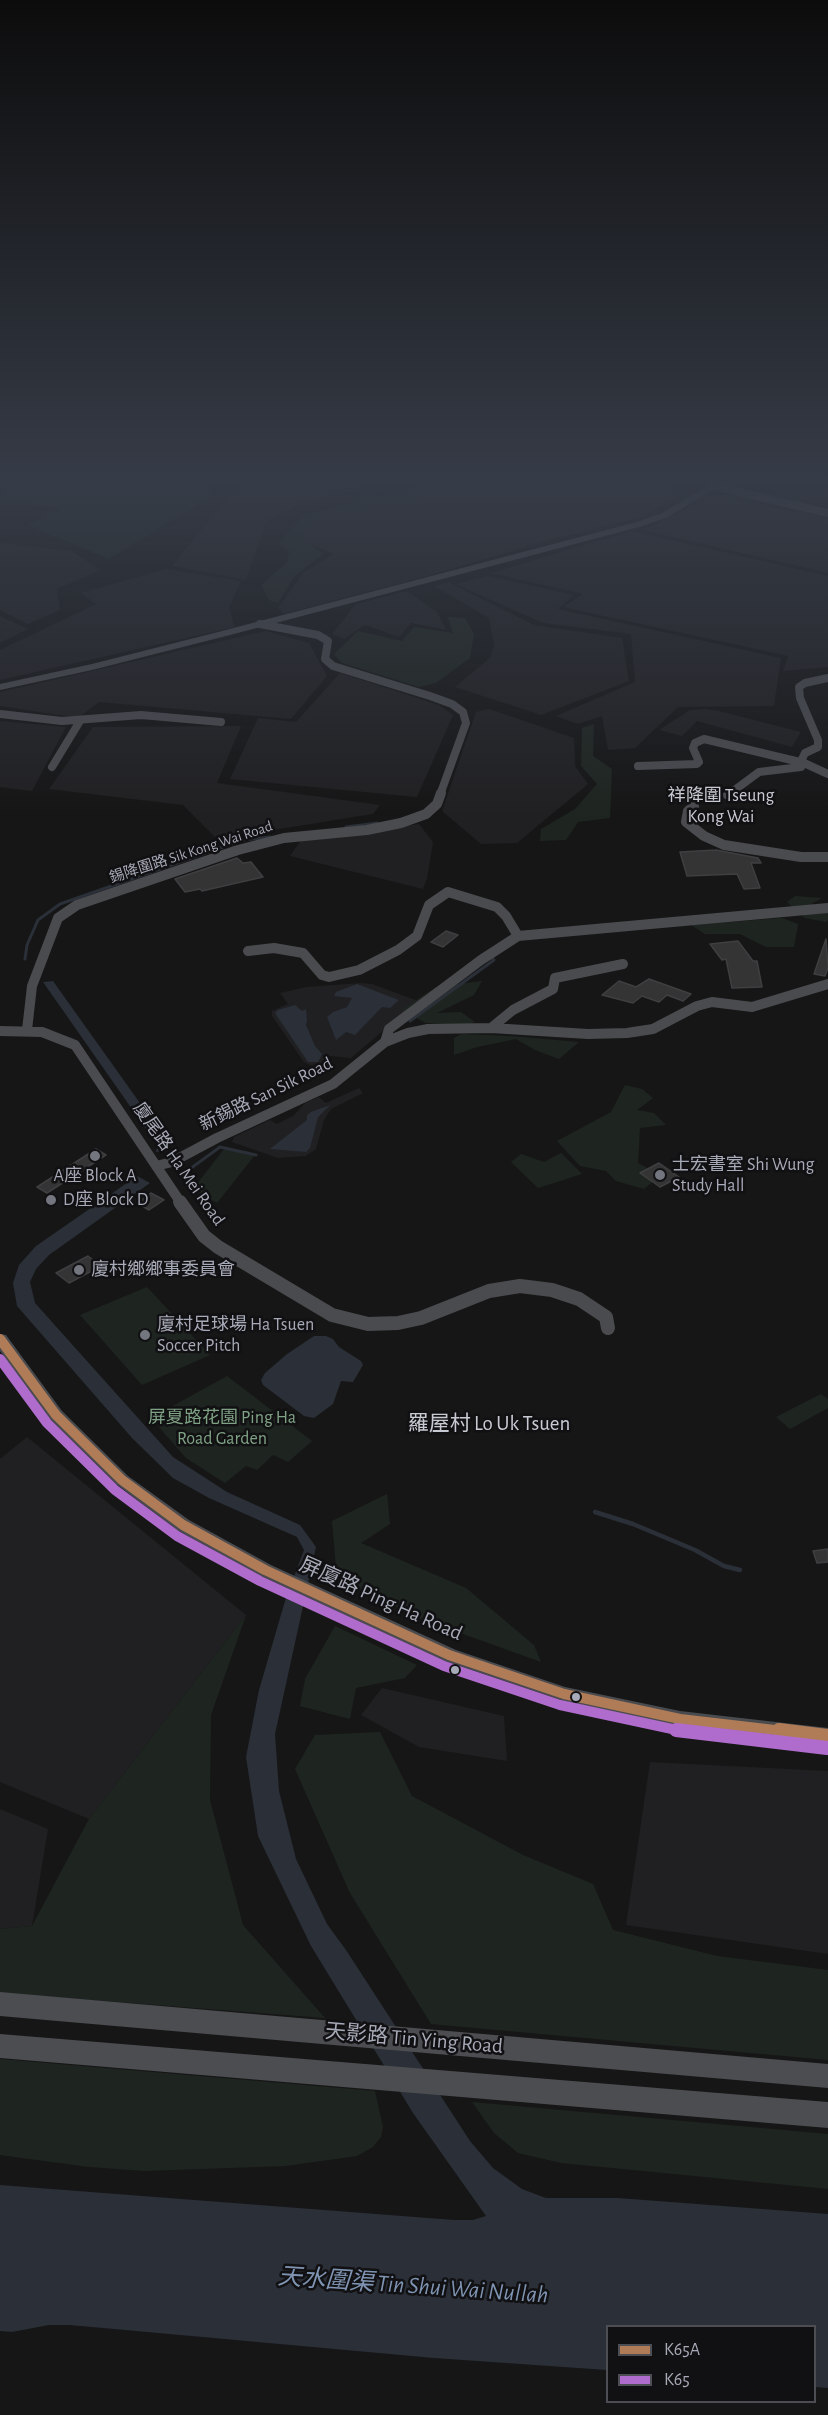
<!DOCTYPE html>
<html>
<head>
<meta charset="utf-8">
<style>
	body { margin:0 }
	#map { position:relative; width:828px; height:2415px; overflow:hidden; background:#161616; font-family:"Alegreya Sans",sans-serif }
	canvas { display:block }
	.legend { position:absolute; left:606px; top:2325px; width:210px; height:78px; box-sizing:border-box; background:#111012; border:2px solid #4d4e54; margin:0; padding:8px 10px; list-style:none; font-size:18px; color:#a7aab7 }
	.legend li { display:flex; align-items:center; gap:12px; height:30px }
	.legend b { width:30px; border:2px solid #4d4e54 }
</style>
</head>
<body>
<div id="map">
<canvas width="828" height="2415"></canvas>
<ul class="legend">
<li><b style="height:8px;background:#b07c57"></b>K65A</li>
<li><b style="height:8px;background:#b06ccc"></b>K65</li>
</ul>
</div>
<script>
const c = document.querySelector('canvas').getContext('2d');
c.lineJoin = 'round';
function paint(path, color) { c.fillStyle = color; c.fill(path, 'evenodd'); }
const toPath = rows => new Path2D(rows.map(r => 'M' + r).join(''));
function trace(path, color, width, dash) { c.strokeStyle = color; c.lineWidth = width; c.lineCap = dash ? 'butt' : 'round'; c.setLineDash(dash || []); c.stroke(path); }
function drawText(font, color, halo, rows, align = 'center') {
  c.font = font + ' "Alegreya Sans","Noto Sans SC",sans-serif'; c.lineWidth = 5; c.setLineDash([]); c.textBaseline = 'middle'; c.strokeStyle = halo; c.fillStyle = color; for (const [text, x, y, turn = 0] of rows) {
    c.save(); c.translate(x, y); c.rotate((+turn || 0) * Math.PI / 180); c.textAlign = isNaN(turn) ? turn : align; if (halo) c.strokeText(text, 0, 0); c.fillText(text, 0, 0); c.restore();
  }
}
const built = toPath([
	[243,478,357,478,363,483,350,491,297,505,266,522,246,580,172,566],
	[454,478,647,478,683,493,642,517,550,540,424,577,284,614,278,608,304,572,334,554,294,537,312,516],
	[715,496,828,518,828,573,643,530],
	[632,531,828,576,828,667,783,671,788,656,563,607,583,594,491,573],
	[0,543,71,551,101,570,57,589,60,610,28,624,0,610],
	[166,569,241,581,229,608,235,627,0,680,0,650,96,604,81,593],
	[487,576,574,595,558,609,781,658,774,706,678,707,635,748,608,750,602,716,578,724,556,716,635,682,631,634,543,623,455,584],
	[448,582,534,625,622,638,629,681,541,715,455,687,490,658,494,645,489,618,434,586],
	[407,591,437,612,446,630,411,623,399,637,365,625,344,639,332,634,356,604],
	[0,616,28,629,0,643],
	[266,631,309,643,327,676,291,719,99,702,78,718,0,706,0,692],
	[340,673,439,705,453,715,417,797,230,779,258,718,296,722],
	[489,709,574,738,575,766,588,784,517,843,481,844,442,811,476,712],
	[705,709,719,711,801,732,792,747,697,721,682,736,659,730,690,710],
	[0,721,66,727,32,791,0,787],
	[241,726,217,783,380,805,373,814,217,839,183,805,49,789,93,727],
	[419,824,433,842,427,879,423,889,290,856,302,839],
	[361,983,372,984,418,1001,351,1058,330,1056,321,1064,310,1065,304,1062,272,1016,272,1011,288,1004,280,993,306,987],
	[359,1088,363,1093,331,1109,324,1120,316,1149,306,1156,278,1158,232,1142,234,1137,270,1120,277,1124,293,1116,305,1103,319,1097,326,1103],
	[27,1437,246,1615,89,1819,0,1782,0,1459],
	[382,1688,504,1716,507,1761,419,1747,361,1715],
	[650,1762,828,1771,828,1954,626,1925],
	[0,1809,48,1829,32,1926,0,1929]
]);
const green = toPath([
	[0,478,210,478,210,497,109,559,27,525,63,509,11,501,0,505,0,493,6,491,0,486],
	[437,478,460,478,419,497,312,519,301,538,323,554,294,577,278,603,269,600,261,585,287,562,289,552,279,543,303,516,397,492],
	[448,617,465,618,474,634,470,658,436,683,419,687,342,663,334,654,358,631,402,641,414,627,453,633],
	[594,724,593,756,612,769,610,818,578,822,566,840,540,841,541,829,575,809,597,784,581,766,582,728],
	[795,896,822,898,811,904,828,911,828,920,826,922,805,918,787,902],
	[782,918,798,924,794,947,766,947,740,934,705,934,691,925],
	[482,981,474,995,437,1013,461,1012,475,1022,465,1025,426,1023,401,1010,436,987],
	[462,1034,510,1036,579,1042,559,1059,535,1050,516,1039,477,1047,454,1055,454,1038],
	[625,1085,642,1089,653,1098,637,1110,654,1113,666,1125,640,1128,638,1163,661,1175,644,1189,616,1181,606,1171,580,1166,557,1141,611,1112],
	[224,1149,255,1155,217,1203,193,1189],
	[561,1153,582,1174,538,1188,511,1162,521,1154,544,1162],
	[147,1287,210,1355,142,1385,80,1315],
	[227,1376,312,1441,288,1462,273,1455,257,1470,246,1466,225,1483,186,1458,151,1418],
	[821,1394,828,1399,828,1408,790,1429,776,1417],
	[387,1494,390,1524,361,1543,466,1588,534,1645,541,1662,416,1617,337,1578,332,1521],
	[246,1615,211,1715,210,1800,243,1925,325,2018,0,1993,0,1929,32,1926,89,1819],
	[335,1626,417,1665,405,1678,356,1688,350,1719,300,1706,305,1679],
	[380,1732,412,1796,523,1855,593,1884,613,1930,717,1956,828,1970,828,2060,431,2024,350,1893,295,1769,315,1735],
	[0,2059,375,2091,383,2127,381,2137,373,2147,357,2156,285,2166,145,2171,89,2167,0,2155],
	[472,2102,828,2134,828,2189,561,2163,518,2153,494,2133]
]);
const water = toPath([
	[53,981,167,1141,169,1148,167,1151,156,1152,157,1146,153,1139,43,982],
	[357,984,399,1000,390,1008,382,1007,355,1035,346,1032,336,1040,327,1017,333,1012,347,1007,352,998,334,996,336,992],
	[295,1005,302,1011,306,1009,307,1020,306,1025,315,1046,322,1054,318,1062,308,1062,275,1013,278,1010],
	[330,1105,318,1117,310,1148,306,1152,270,1149,307,1120,307,1115,311,1112],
	[137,1176,150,1183,49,1255,36,1269,30,1282,35,1303,173,1457,227,1492,300,1525,316,1547,275,1734,279,1791,296,1859,327,1924,346,1950,470,2141,493,2168,522,2189,546,2198,618,2198,828,2214,828,2388,815,2387,814,2326,608,2326,607,2370,434,2358,70,2325,49,2325,12,2332,0,2331,0,2185,454,2220,473,2220,486,2216,413,2113,311,1946,258,1836,246,1757,259,1690,285,1601,304,1550,297,1537,209,1498,173,1478,132,1438,17,1306,13,1283,19,1265,36,1246],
	[314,1336,326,1336,333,1339,339,1347,361,1361,363,1365,353,1382,341,1381,333,1404,314,1418,304,1416,263,1385,261,1380,265,1373,287,1354]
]);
const streamFar1 = toPath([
	[346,827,377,823],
	[25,959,27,945,38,920,60,904,243,840,270,837],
	[410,1021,494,960,492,958],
	[183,1174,220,1147,256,1155]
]);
const stream = toPath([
	[595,1512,633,1524,695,1550,724,1566,740,1570]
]);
const building = toPath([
	[716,850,758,858,761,863,751,863,760,888,744,889,737,874,687,876,680,852,716,850],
	[237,858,243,863,251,862,263,877,202,891,200,889,185,892,175,879,237,858],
	[446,931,458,935,443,947,431,942,446,931],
	[826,939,828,968,825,976,814,974,826,939],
	[738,941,753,961,757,961,762,987,732,988,726,959,722,960,710,944,738,941],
	[649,979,691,994,683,1001,667,995,659,1002,642,996,633,1003,602,995,619,981,636,987,649,979],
	[96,1149,106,1155,47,1193,37,1187,96,1149],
	[659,1163,679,1177,660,1187,640,1173,659,1163],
	[151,1193,164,1200,149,1210,137,1203,151,1193],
	[88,1256,101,1266,69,1283,56,1273,88,1256],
	[828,1549,828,1562,817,1563,813,1551,828,1549]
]);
const minorFar2 = toPath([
	[714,486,828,513],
	[260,624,318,635,328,641,325,659,333,666,430,696,452,704,463,712,466,723,440,795],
	[0,714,62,721,141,715,221,722],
	[804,763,802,759,805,753,818,747,818,740,800,698,799,687,805,683,828,678],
	[638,766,697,764,699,762,693,748,695,743,704,739,804,763,828,774],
	[52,767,80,721],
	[728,795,759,772,801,767]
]);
const minorFar1 = toPath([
	[728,795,730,793],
	[694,806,688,811,686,822,704,836,724,845,801,857,828,857],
	[248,951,274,948,303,953,322,975,329,977,359,970,398,950,417,936,429,905,448,892,497,907,506,916,518,936],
	[491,1028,513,1010,553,989,555,978,623,964],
	[27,1030,32,986,58,918,77,905,238,850,284,838,367,830,401,823,426,814,437,804,441,793],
	[0,1031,42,1032,75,1045,181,1203],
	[385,1042,389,1029,481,960,518,936,828,908],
	[156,1166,172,1162,217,1138,333,1084,385,1042,408,1033,428,1029,491,1028,588,1034,627,1033,653,1029,697,1006,712,1002,752,1007,828,984]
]);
const minor = toPath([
	[180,1202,204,1236,218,1247,332,1315,368,1324,398,1323,421,1318,489,1291,520,1286,552,1290,579,1299,606,1317,608,1328]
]);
const tertiary = toPath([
	[700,478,710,478,719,486,668,517,643,526,230,635,92,670,0,690,0,684,92,664,222,631,637,522,662,513,708,486,700,478],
	[0,1334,6,1335,62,1411,128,1476,189,1520,271,1565,456,1650,565,1687,680,1711,828,1728,828,1744,680,1727,564,1701,442,1660,259,1575,177,1530,116,1484,50,1419,0,1351,0,1334]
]);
const primary = toPath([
	[0,1992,828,2064,828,2088,0,2016,0,1992],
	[0,2034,828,2102,828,2128,0,2058,0,2034]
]);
const bus1Far1 = toPath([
	[0,1339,56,1415,122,1480,183,1525,265,1570,449,1655,564,1694,680,1719,792,1732]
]);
const bus1 = toPath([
	[779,1730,828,1736]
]);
const bus2Far1 = toPath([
	[0,1359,47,1423,115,1490,177,1536,260,1581,444,1666,560,1705,686,1732]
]);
const bus2 = toPath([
	[676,1730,827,1748]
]);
const markers = [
	[95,1156,6,"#74767f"],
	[660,1175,6,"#74767f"],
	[51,1200,6,"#74767f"],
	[79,1270,6,"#74767f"],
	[145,1335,6,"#74767f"],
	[455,1670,5,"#a7aab7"],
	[576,1697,5,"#a7aab7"]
];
const farStreetnames = [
	["錫降圍路 Sik Kong Wai Road",191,852,-18]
];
const farQuarternames = [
	["祥降圍 Tseung",721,796],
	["Kong Wai",721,817]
];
const streetNames = [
	["新錫路 San Sik Road",266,1094,-26],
	["廈尾路 Ha Mei Road",179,1164,55]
];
const poiNames = [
	["士宏書室 Shi Wung",672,1165],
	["Study Hall",672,1186],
	["A座 Block A",95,1176,"center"],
	["D座 Block D",63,1200],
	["廈村鄉鄉事委員會",91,1270],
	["廈村足球場 Ha Tsuen",157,1325],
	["Soccer Pitch",157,1346]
];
const parkNames = [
	["屏夏路花園 Ping Ha",222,1418],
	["Road Garden",222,1439]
];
const quarterNames = [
	["羅屋村 Lo Uk Tsuen",489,1424]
];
const nearStreetnames = [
	["屏廈路 Ping Ha Road",381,1599,24],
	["天影路 Tin Ying Road",414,2039,5]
];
const nearWaternames = [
	["天水圍渠 Tin Shui Wai Nullah",413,2286,4]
];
paint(built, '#202022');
paint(green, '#1e2520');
paint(water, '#2a2f38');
trace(streamFar1, '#2a2f38', 3);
trace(stream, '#2a2f38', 4.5);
paint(building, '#343435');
trace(building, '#3f3f42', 1.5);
trace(minorFar2, '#4a4b4f', 8);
trace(minorFar1, '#4a4b4f', 10);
trace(minor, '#4a4b4f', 14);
paint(tertiary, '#4a4b4f');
paint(primary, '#4c4d51');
trace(bus1Far1, '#b07c57', 10);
trace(bus1, '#b07c57', 14);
trace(bus2Far1, '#b06ccc', 10);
trace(bus2, '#b06ccc', 14);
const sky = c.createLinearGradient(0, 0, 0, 816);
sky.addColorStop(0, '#0c0c0c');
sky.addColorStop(0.59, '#363c47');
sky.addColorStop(1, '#363c4700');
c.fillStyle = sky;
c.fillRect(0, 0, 828, 816);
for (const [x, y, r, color] of markers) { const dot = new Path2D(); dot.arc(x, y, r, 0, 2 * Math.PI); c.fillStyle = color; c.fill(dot); trace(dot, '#111012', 2); }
drawText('15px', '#a7aab7', '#111012', farStreetnames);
drawText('18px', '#c8cad3', '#111012', farQuarternames);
drawText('18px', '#a7aab7', '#111012', streetNames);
drawText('18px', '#a7aab7', '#111012', poiNames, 'left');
drawText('18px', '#7fa285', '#111012', parkNames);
drawText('21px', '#c8cad3', '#111012', quarterNames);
drawText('21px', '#a7aab7', '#111012', nearStreetnames);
drawText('italic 24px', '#7f94b2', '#111012', nearWaternames);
</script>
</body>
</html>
